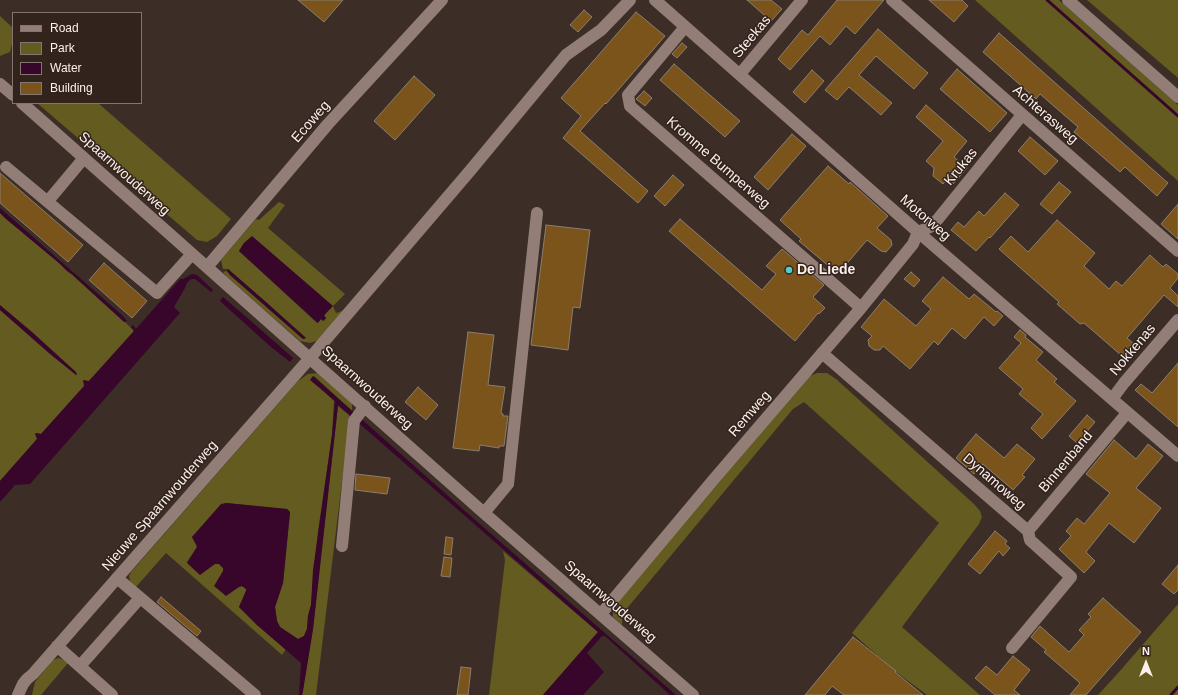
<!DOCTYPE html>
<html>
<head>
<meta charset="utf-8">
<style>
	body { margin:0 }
	#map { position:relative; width:1178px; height:695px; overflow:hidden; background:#3d2d27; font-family:Arial,sans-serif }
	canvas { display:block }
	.legend { position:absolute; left:12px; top:12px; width:130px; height:92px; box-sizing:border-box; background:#33231d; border:1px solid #837570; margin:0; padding:5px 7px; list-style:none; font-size:12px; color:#fbf0ec }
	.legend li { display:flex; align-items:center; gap:8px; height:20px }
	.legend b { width:20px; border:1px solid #837570 }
	.north { position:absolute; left:1126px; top:643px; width:40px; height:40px; -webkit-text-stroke:3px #33231d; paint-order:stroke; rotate:0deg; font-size:11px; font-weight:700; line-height:16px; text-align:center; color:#fbf0ec }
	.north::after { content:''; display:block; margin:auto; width:14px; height:18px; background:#fbf0ec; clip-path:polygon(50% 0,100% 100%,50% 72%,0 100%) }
</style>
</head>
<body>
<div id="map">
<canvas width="1178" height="695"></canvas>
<ul class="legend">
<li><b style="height:5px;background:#927e77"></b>Road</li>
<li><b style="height:11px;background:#635b1f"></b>Park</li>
<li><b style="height:11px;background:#37062a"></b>Water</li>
<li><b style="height:11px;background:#7b541c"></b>Building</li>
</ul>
<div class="north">N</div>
</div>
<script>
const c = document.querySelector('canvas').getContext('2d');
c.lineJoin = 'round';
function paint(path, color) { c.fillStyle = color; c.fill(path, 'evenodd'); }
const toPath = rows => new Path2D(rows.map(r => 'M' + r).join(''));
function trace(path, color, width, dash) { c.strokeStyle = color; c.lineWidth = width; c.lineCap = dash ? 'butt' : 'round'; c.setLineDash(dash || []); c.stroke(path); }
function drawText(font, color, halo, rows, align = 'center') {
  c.font = font + ' Arial,sans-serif'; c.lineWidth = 3; c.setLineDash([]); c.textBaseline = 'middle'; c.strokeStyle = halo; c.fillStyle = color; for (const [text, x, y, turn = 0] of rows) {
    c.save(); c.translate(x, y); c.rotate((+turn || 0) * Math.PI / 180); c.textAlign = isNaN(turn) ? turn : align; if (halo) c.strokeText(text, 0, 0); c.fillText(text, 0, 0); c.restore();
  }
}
const green = toPath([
	[975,0,1059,0,1178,105,1178,181],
	[1087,0,1178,0,1178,78],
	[0,16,13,28,13,40,10,52,0,56],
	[37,103,98,103,231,219,217,236,207,242,197,240],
	[279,202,285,205,268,228,345,294,333,306,336,313,345,310,319,340,310,343,300,341,226,276,223,272,227,271,230,275,303,339,306,338,228,269,223,269,221,260,256,219,259,220],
	[252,237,332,306,324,316,326,318,324,321,321,319,317,323,239,251,244,243],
	[0,213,59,263,103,303,125,322,134,331,41,434,36,433,37,439,0,481,0,310,77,374,0,306],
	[318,373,338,389,352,403,352,411,314,376,311,379,334,401,332,435,318,531,311,605,308,616,307,629,304,636,298,639,280,627,277,621,275,607,283,583,290,512,287,509,226,503,192,537,197,547,187,562,219,564,223,568,223,571,239,587,242,586,246,589,246,591,239,607,257,625,286,649,282,655,166,553,136,587,130,581,129,576,131,572,298,381,308,374],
	[817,373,827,373,836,379,974,504,980,511,982,517,979,524,902,627,980,695,927,695,896,672,852,633,939,523,804,402,793,409,629,606,622,619,622,625,613,617,613,612,614,608,650,561,810,376],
	[338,406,350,416,316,695,302,695,313,629],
	[503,551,598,632,543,695,489,695,505,560],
	[1178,604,1178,695,1098,695,1119,672],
	[58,658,62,659,68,663,41,695,32,695,35,682,53,660]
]);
const water = toPath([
	[0,208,122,315,127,321,124,322,73,275,67,271,59,263,6,219,0,213],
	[252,236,333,306,324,315,326,318,323,321,321,319,318,323,239,251,244,243],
	[228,269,266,302,306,338,303,339,230,275,227,271],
	[192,274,197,275,213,290,211,292,195,279,191,279,187,283,185,288,174,307,180,313,30,484,15,485,0,502,0,481,37,439,35,434,36,433,41,434,84,386,83,380,89,381,134,331,131,327,133,325,136,329,180,279,183,279],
	[223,297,260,329,293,358,290,362,271,347,221,302,220,300],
	[0,305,32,332,76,372,77,375,76,375,50,354,0,310],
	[313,376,474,519,676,695,670,695,605,636,602,636,587,653,604,672,583,695,543,695,598,632,338,405,313,629,303,691,302,695,299,695,301,663,257,625,239,607,246,591,246,589,242,586,239,587,226,596,214,586,223,571,223,568,219,564,215,564,200,575,187,563,197,547,196,544,192,537,221,504,226,503,287,509,290,512,283,583,275,607,277,621,280,627,298,639,304,636,307,629,308,616,311,605,313,570,332,435,335,401,310,380]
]);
const stream = toPath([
	[1047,0,1178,116],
	[1171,695,1178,687]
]);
const building = toPath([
	[298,0,343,0,324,22,298,0],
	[747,0,771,0,782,9,771,21,747,0],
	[837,0,884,0,855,34,846,26,830,45,820,36,790,70,778,59,802,30,808,35,837,0],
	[929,0,962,0,968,6,954,22,929,0],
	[584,10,592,17,578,32,570,25,584,10],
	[636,12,665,36,606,104,605,103,580,131,648,191,638,203,563,138,581,116,561,98,636,12],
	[878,29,928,73,914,89,876,56,859,75,892,103,881,115,849,87,837,100,825,90,878,29],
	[999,33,1168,183,1157,196,1125,167,1120,172,1074,132,1078,127,1040,94,1036,99,983,52,999,33],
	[682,43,687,47,677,58,672,54,682,43],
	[674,64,740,121,725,137,660,80,674,64],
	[957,69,1007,113,990,132,940,89,957,69],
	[812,70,824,81,805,103,793,92,812,70],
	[414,76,435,95,395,140,374,121,414,76],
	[644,91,652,98,645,106,636,99,644,91],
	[926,105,967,141,954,157,967,168,953,184,947,179,943,184,933,176,934,168,926,161,943,141,916,117,926,105],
	[792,134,806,146,768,190,754,177,792,134],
	[1030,137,1058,161,1045,175,1018,151,1030,137],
	[828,166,849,184,850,182,888,216,877,228,891,240,892,245,886,252,881,251,867,240,838,274,799,241,801,239,780,220,828,166],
	[0,173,83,245,68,262,0,203,0,173],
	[673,175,684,185,665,206,654,196,673,175],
	[1059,182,1071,192,1052,214,1040,204,1059,182],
	[1005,193,1019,205,990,238,989,237,976,251,951,230,958,222,964,227,979,211,984,216,1005,193],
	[1178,204,1178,239,1161,224,1178,204],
	[680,219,762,290,776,274,766,266,782,249,824,285,813,297,825,308,819,314,818,313,795,341,669,231,680,219],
	[1057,220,1095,253,1084,266,1109,289,1116,281,1122,286,1150,255,1163,267,1166,264,1178,274,1178,278,1170,288,1178,296,1178,307,1164,295,1127,338,1133,343,1122,356,1084,323,1080,324,1057,304,1059,302,999,249,1011,236,1028,252,1057,220],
	[546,225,590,230,580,308,573,307,568,350,531,345,546,225],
	[104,263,147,301,132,318,89,280,104,263],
	[911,272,920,280,914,287,904,279,911,272],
	[943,277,969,299,974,294,996,312,997,311,1003,316,994,326,984,317,965,339,952,328,938,345,934,341,910,369,883,346,880,350,874,350,869,346,868,340,872,336,861,327,884,299,916,326,931,309,922,301,943,277],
	[1020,330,1026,335,1025,337,1043,352,1036,360,1057,379,1054,382,1076,401,1042,439,1031,428,1043,414,1019,394,1023,389,999,368,1021,343,1014,337,1020,330],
	[468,332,494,335,488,385,505,387,501,413,503,414,503,416,508,416,504,446,499,446,499,448,480,445,479,451,453,448,468,332],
	[1178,363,1178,427,1135,390,1141,384,1152,393,1178,363],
	[418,387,438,405,426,420,405,402,418,387],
	[1087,415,1095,422,1077,443,1069,436,1087,415],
	[976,434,1004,458,1017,444,1035,459,1022,475,1025,477,1013,490,983,464,974,474,956,458,976,434],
	[1114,440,1136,459,1148,444,1163,456,1136,488,1161,508,1134,543,1109,523,1086,552,1095,561,1084,573,1059,549,1071,536,1066,531,1077,518,1084,524,1110,493,1086,474,1114,440],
	[356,474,390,478,387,494,355,490,356,474],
	[995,531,1007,541,1005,544,1010,548,1003,556,999,551,980,574,968,564,995,531],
	[446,537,453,538,451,555,444,554,446,537],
	[444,557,452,558,450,577,441,576,444,557],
	[1178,565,1178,590,1174,594,1162,584,1178,565],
	[161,597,201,631,197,636,157,602,161,597],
	[1103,598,1141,632,1086,695,1070,695,1080,683,1044,652,1046,650,1031,637,1040,626,1069,652,1084,635,1079,630,1091,617,1088,614,1103,598],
	[853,637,896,671,895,672,923,695,844,695,832,686,825,695,805,695,853,637],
	[1013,656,1030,670,1014,690,1020,695,995,695,975,678,986,666,997,675,1013,656],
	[461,667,471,668,468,695,457,695,461,667]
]);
const minor = toPath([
	[655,0,918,232,1178,456],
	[892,0,1178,251],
	[1068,0,1178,97],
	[685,27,628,95,630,106,861,308],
	[740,74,802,0],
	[0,84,13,95],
	[22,103,484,513,693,695],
	[6,167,157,293,192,254],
	[48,201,84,158],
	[918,232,930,227,938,219,1022,115],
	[207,267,328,124,442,0],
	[822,353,1028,531,1030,540,1071,577,1012,648],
	[1112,399,1124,383,1178,320],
	[484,513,508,484,537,213],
	[1028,531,1127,413],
	[342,546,354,421,365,406],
	[117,578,255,695],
	[601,614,714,479,861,308,913,244,918,232],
	[57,646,112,695],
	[80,666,140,598],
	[18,695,23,684,27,679,33,674,310,358,469,172,566,55,601,30,630,0]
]);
const markers = [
	[789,270,4,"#53cdca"]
];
const streetNames = [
	["Steekas",752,37,-50],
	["Achterasweg",1045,115,41],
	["Ecoweg",311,122,-49],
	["Kromme Bumperweg",718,163,41],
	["Krukas",961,167,-51],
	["Spaarnwouderweg",124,174,42],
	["Motorweg",925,218,41],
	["Nokkenas",1133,350,-50],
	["Spaarnwouderweg",367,388,42],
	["Remweg",750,414,-49],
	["Binnenband",1066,462,-50],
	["Dynamoweg",994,482,41],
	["Nieuwe Spaarnwouderweg",160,506,-49],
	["Spaarnwouderweg",610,602,41]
];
const poiNames = [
	["De Liede",797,270]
];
paint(green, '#635b1f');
paint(water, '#37062a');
trace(stream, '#37062a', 3);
paint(building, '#7b541c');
trace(building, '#8a7e70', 1);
trace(minor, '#927e77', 12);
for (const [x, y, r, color] of markers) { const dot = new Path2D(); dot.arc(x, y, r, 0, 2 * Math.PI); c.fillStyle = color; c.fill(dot); trace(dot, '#33231d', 1.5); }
drawText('14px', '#fbf0ec', '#33231d', streetNames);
drawText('bold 14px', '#fbf0ec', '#33231d', poiNames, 'left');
</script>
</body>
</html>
